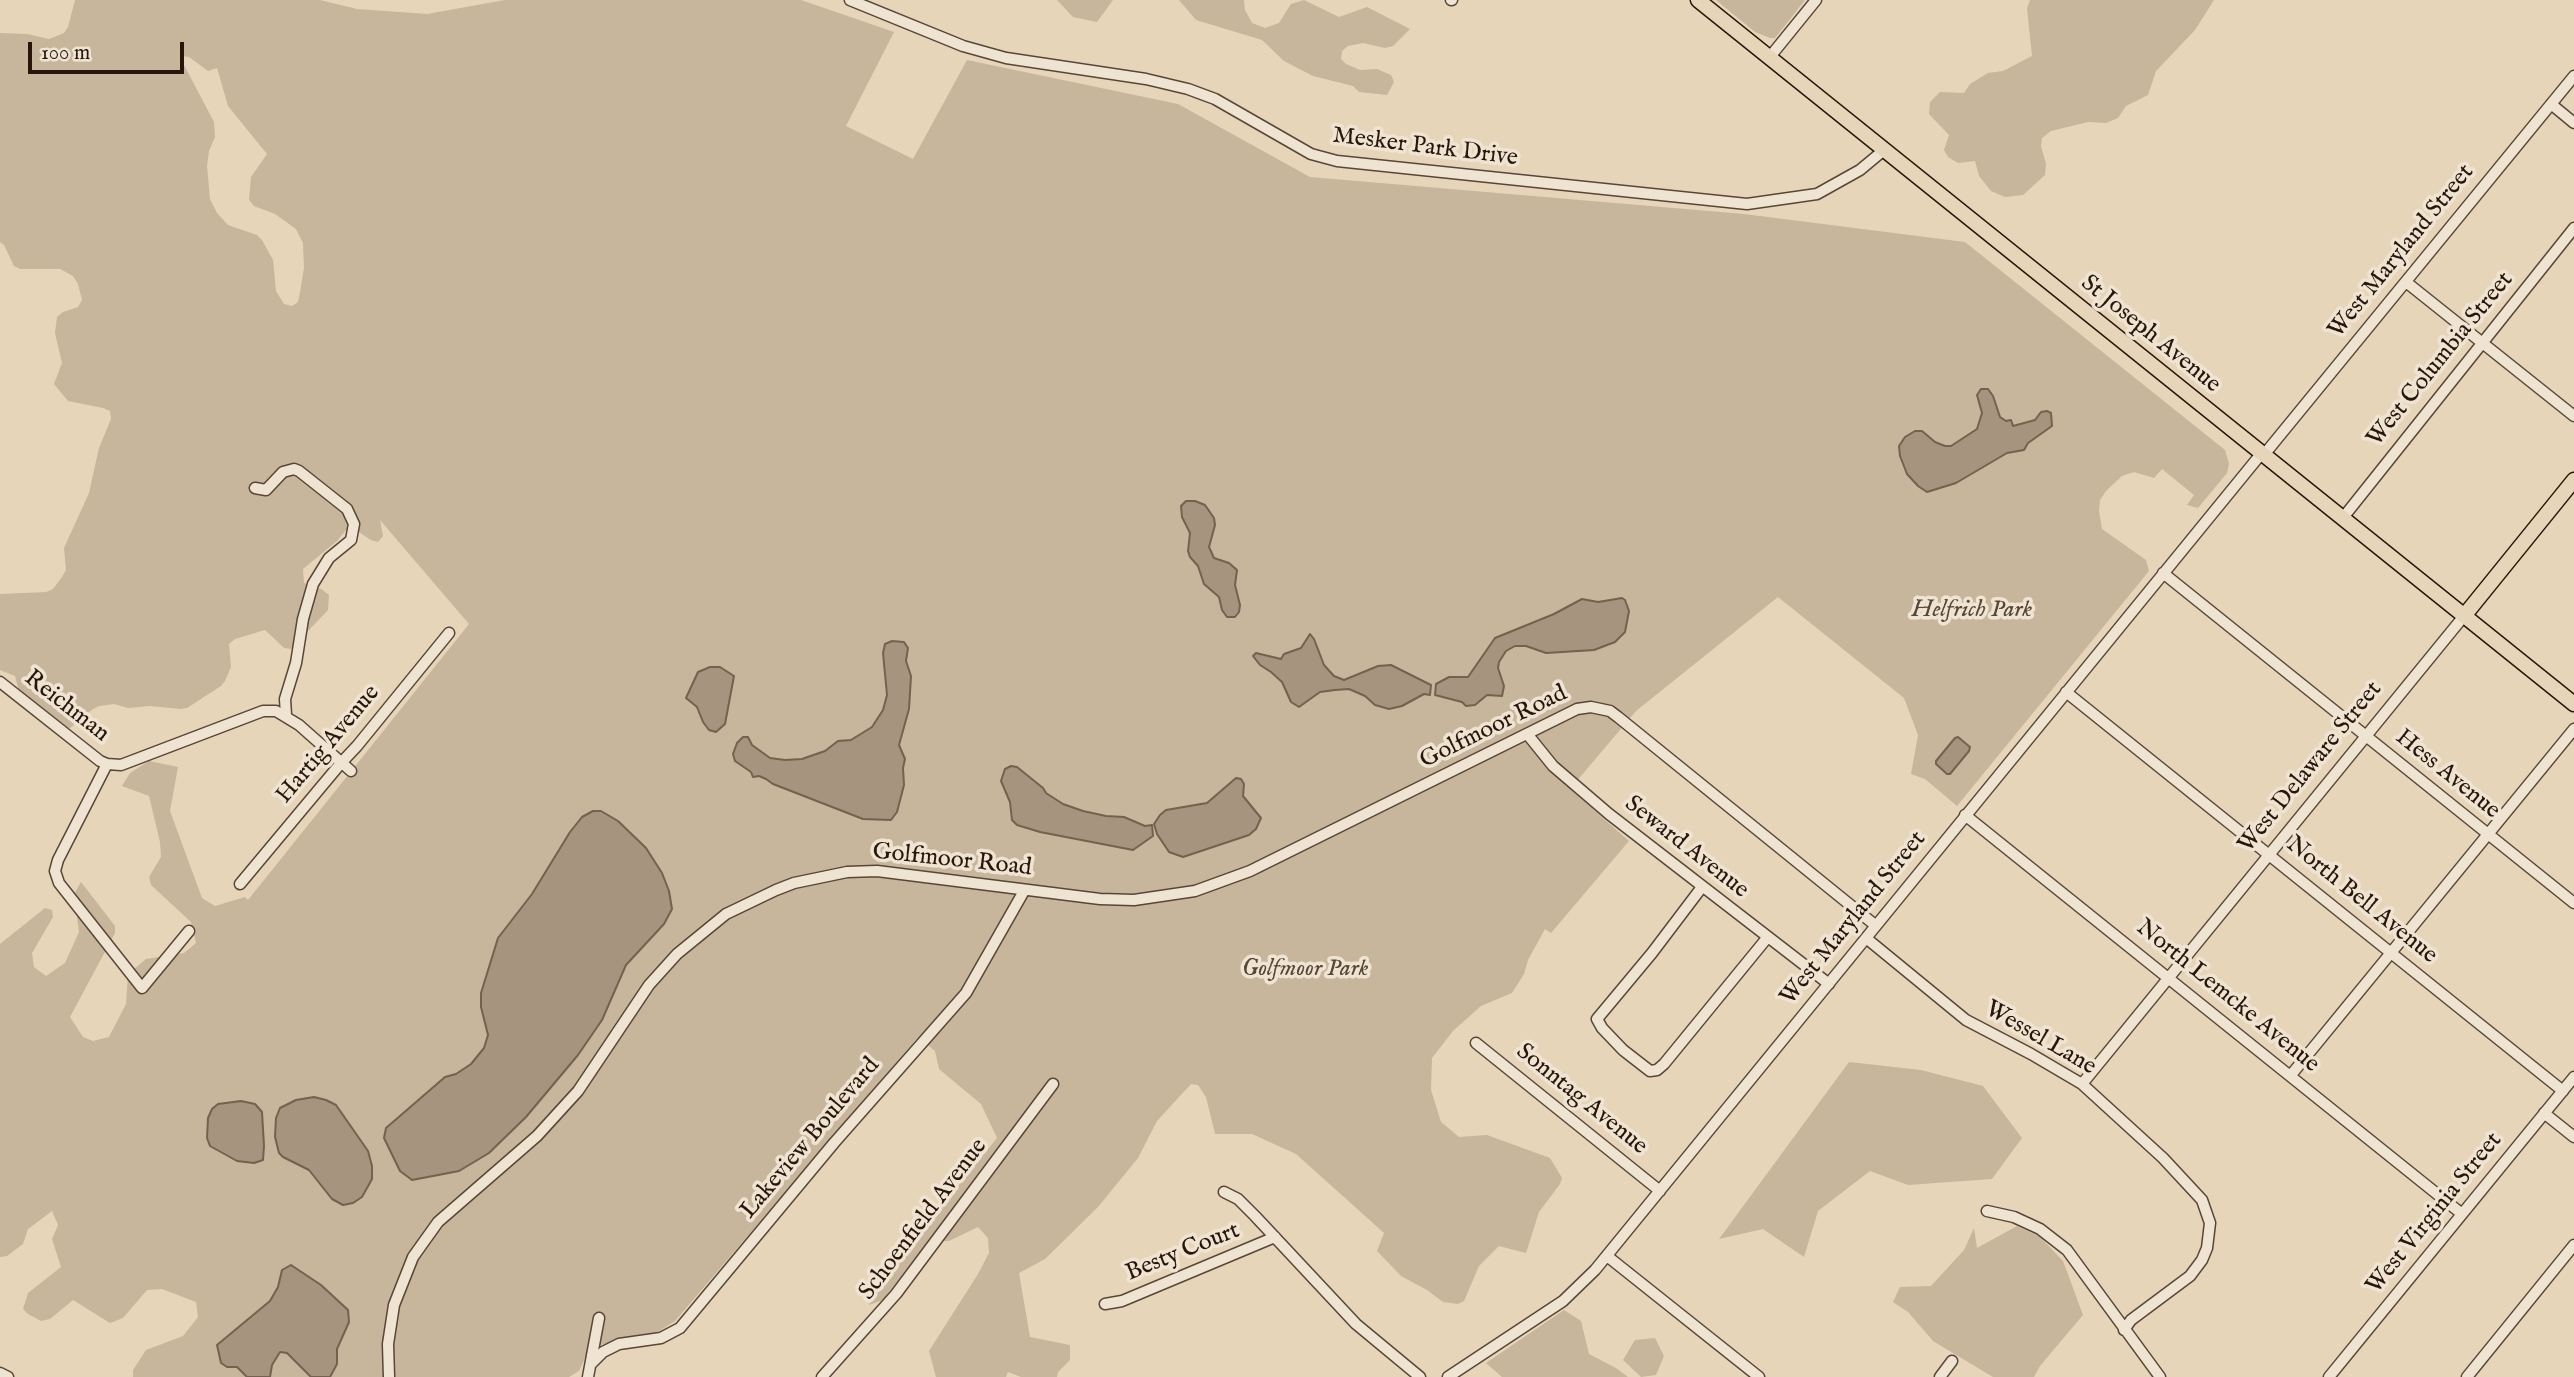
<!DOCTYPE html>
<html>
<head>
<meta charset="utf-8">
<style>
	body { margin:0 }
	#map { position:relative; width:2574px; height:1377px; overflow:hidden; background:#e7d5ba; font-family:"IM FELL English",serif }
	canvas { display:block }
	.scale { position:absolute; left:28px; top:42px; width:156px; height:32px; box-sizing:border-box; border:4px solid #28160b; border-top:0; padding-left:9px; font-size:21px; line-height:24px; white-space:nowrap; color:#28160b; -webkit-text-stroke:5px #efe4d2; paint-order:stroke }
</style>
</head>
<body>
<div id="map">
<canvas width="2574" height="1377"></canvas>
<div class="scale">100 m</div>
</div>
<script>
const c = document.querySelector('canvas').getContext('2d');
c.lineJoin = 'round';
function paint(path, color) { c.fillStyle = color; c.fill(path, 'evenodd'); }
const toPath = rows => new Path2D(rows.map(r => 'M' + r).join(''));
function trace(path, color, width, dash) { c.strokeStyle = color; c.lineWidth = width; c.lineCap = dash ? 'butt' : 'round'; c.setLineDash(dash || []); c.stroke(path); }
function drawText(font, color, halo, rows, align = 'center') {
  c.font = font + ' "IM FELL English",serif'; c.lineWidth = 7; c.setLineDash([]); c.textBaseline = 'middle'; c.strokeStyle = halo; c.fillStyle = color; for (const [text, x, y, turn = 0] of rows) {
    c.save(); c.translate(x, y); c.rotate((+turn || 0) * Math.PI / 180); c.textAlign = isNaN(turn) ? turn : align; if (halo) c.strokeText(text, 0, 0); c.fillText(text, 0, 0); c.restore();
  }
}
const green = toPath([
	[75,0,320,0,357,9,427,14,505,0,801,0,894,32,846,126,913,159,967,60,1178,104,1310,177,1744,214,1965,242,2225,450,2229,464,2227,473,2198,508,2187,505,2194,495,2162,469,2154,478,2134,472,2122,476,2106,491,2100,500,2099,511,2102,529,2146,560,2149,571,1957,806,1925,779,1911,774,1918,735,1904,698,1778,597,1636,711,1570,789,1629,841,1551,933,1545,929,1528,960,1524,974,1512,993,1481,1006,1453,1031,1432,1058,1431,1090,1441,1122,1459,1137,1487,1135,1550,1158,1562,1178,1560,1184,1539,1212,1526,1253,1499,1246,1479,1266,1464,1301,1458,1304,1443,1302,1427,1290,1401,1276,1377,1251,1384,1233,1296,1154,1252,1134,1215,1134,1206,1097,1198,1085,1191,1084,1157,1121,1138,1158,1098,1207,1045,1259,1019,1273,1030,1337,1070,1345,1070,1360,1058,1372,1057,1377,1021,1377,1008,1372,1006,1377,936,1377,929,1351,978,1274,989,1253,988,1238,978,1227,949,1241,928,1241,883,1300,869,1305,878,1285,997,1138,981,1104,939,1069,935,1051,918,1037,675,1321,656,1333,590,1347,579,1371,569,1377,133,1377,133,1370,146,1350,183,1336,198,1317,196,1302,162,1289,147,1290,123,1318,110,1323,73,1300,50,1319,41,1321,28,1314,23,1309,28,1293,61,1267,52,1239,58,1225,52,1211,28,1229,23,1244,7,1256,0,1257,0,944,45,908,52,910,53,917,32,953,34,967,46,976,65,963,79,932,74,894,81,882,115,926,115,933,70,1017,83,1037,93,1041,109,1037,126,1004,128,974,146,959,184,953,196,943,191,922,151,885,149,877,161,857,160,842,149,796,122,786,130,773,149,761,178,767,170,811,202,898,215,906,245,897,248,900,469,624,380,520,383,536,378,542,371,540,353,528,346,530,337,541,303,569,304,583,321,589,329,595,328,610,291,649,284,648,265,630,235,639,229,644,231,667,225,681,221,686,187,708,180,709,150,706,128,708,114,704,99,706,93,709,70,728,63,728,19,691,15,676,0,670,0,594,46,592,53,589,62,577,66,570,64,548,89,493,99,448,111,419,110,411,103,408,68,401,54,384,62,363,55,333,57,317,63,312,78,307,82,300,78,284,73,276,60,269,20,269,14,266,4,245,0,242,0,33,27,34,49,39,64,33,68,27],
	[182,56,189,57,208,71,217,68,228,106,267,154,251,177,249,200,254,206,275,214,296,229,303,243,304,268,300,292,298,302,292,306,284,304,276,291,273,260,262,240,257,235,228,225,217,213,210,199,207,166,209,151,215,137,214,122,183,63],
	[1057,0,1113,0,1097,22,1073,17],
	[1179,0,1244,0,1245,10,1252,23,1265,28,1279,23,1291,4,1304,0,1339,17,1367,7,1410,29,1393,46,1385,48,1363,43,1348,46,1342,51,1341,59,1346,64,1360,70,1377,69,1391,75,1394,82,1387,95,1359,92,1353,86,1313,76,1284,61,1262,40,1196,20],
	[1716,0,1805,0,1775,38,1770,38,1755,32],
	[2030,0,2214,0,2195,30,2156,71,2148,95,2126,106,2118,118,2106,123,2088,122,2051,131,2042,138,2041,146,2046,164,2045,175,2023,195,2005,197,1991,191,1979,176,1975,161,1958,163,1948,157,1944,150,1949,135,1929,114,1930,102,1940,92,1964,93,1970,84,1988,73,2003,71,2032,56,2027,8],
	[1849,1062,1921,1070,1983,1086,2022,1138,1992,1179,1908,1185,1870,1171,1818,1211,1804,1257,1763,1229,1719,1239],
	[2017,1226,2040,1237,2063,1261,2083,1315,2040,1366,2034,1377,1993,1377,1933,1341,1908,1312,1893,1302,1900,1287,1931,1286,1964,1250,1974,1228,1977,1248],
	[1564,1310,1581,1321,1589,1354,1616,1368,1628,1377,1502,1377,1486,1363],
	[1655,1338,1664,1356,1656,1375,1641,1377,1623,1360,1635,1340]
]);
const water = toPath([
	[1981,389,1988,389,1993,396,2000,417,2006,421,2011,420,2013,426,2035,420,2041,412,2047,411,2051,413,2052,426,2028,443,2024,450,2007,453,1956,483,1927,492,1918,486,1907,474,1900,456,1899,446,1905,437,1915,431,1922,431,1935,442,1945,446,1951,446,1977,429,1982,413,1977,395,1981,389],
	[1186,501,1195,501,1205,505,1214,518,1215,525,1209,547,1214,558,1229,563,1237,570,1235,585,1240,605,1239,612,1235,617,1227,617,1222,610,1219,597,1204,584,1198,566,1190,557,1188,551,1190,533,1182,517,1181,506,1186,501],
	[1622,598,1625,600,1629,611,1625,632,1615,642,1594,650,1546,653,1526,646,1515,646,1506,651,1499,662,1498,668,1504,686,1502,696,1487,695,1475,705,1466,706,1462,702,1435,695,1436,684,1449,677,1468,677,1495,638,1554,614,1582,599,1598,602,1622,598],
	[1310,634,1314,639,1324,665,1334,676,1344,680,1378,666,1391,665,1431,685,1430,695,1424,694,1402,706,1389,709,1375,705,1365,696,1349,689,1335,690,1320,692,1299,707,1291,702,1282,682,1271,672,1260,665,1253,656,1256,653,1281,659,1284,654,1301,648,1310,634],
	[892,641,904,642,908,648,906,661,911,676,909,709,899,745,905,759,903,768,904,785,897,812,891,820,863,819,773,784,766,779,759,776,753,777,751,772,735,761,733,754,737,743,743,737,748,737,752,745,770,758,785,760,802,759,825,751,838,741,851,740,872,727,883,710,887,695,883,653,885,644,892,641],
	[710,667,720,667,734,676,725,724,716,732,709,730,703,722,697,707,686,698,698,672,710,667],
	[1958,737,1970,747,1969,751,1950,774,1947,774,1936,764,1936,761,1955,738,1958,737],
	[1011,766,1017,767,1043,788,1046,793,1063,804,1083,811,1106,816,1124,817,1145,826,1152,825,1153,836,1133,850,1040,832,1017,825,1012,820,1010,802,1001,781,1005,769,1011,766],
	[1236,778,1241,779,1244,784,1243,796,1261,818,1256,829,1249,835,1183,857,1169,852,1157,834,1154,824,1160,815,1166,810,1207,803,1236,778],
	[593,811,601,811,618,821,646,848,662,873,669,891,672,909,664,924,626,965,602,1020,578,1055,526,1117,489,1153,459,1171,412,1180,400,1171,384,1138,386,1128,445,1077,456,1074,471,1064,484,1048,488,1035,481,1007,481,993,498,938,532,894,570,832,582,817,593,811],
	[314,1097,326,1100,336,1105,368,1151,372,1166,372,1179,362,1197,353,1203,343,1205,332,1199,309,1170,283,1157,279,1153,275,1137,276,1118,280,1108,296,1100,314,1097],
	[241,1101,255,1104,262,1112,264,1146,263,1160,254,1163,237,1161,210,1146,207,1138,208,1118,212,1109,218,1104,241,1101],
	[291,1265,321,1285,348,1310,349,1322,337,1349,337,1364,330,1377,311,1377,287,1353,280,1352,272,1365,270,1377,247,1377,237,1367,227,1367,221,1363,217,1345,270,1301,278,1287,282,1270,291,1265]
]);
const minor = toPath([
	[850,0,963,46,1006,58,1146,79,1188,89,1215,99,1311,154,1337,161,1747,204,1817,194,1860,170,1884,150],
	[1451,0,1452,0],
	[1769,58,1816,0],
	[2551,104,2574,123],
	[2406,282,2574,416],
	[2263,456,2574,76],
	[255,488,266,490,283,472,294,469,299,471,347,509,354,524,351,540,329,558,313,584,303,619,296,663,285,699,286,715],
	[2342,519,2574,228],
	[2163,573,2574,903],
	[0,682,100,761,107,764,121,765,263,711,276,711,299,725,351,771],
	[2066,692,2563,1091],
	[1528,735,1553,766,1609,814,1829,984],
	[107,764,58,860,55,871,59,883,142,988,189,931],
	[1965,815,2462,1214],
	[240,884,341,763,357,746,449,633],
	[1702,887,1652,953,1597,1019,1602,1028,1623,1050,1650,1071,1657,1070,1664,1064,1767,938],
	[1866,938,1966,1020,2031,1054,2082,1084,2163,1158,2202,1200,2210,1223,2207,1248,2202,1260,2190,1276,2131,1320,2124,1330],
	[1476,1043,1660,1191],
	[2291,1075,2574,729],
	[2082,1084,2464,616],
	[2544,1113,2574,1137],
	[1224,1192,1238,1199,1255,1216,1356,1324,1420,1377],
	[1987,1211,2014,1217,2040,1229,2067,1250,2160,1377],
	[1607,1256,1759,1377],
	[1105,1304,1122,1301,1275,1237],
	[591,1364,603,1352,619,1344,661,1338,680,1328,834,1143,966,993,1024,891],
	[0,1373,8,1377],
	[389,1377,388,1344,394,1305,413,1257,438,1222,537,1136,578,1091,649,985,677,954,726,914,776,890,794,883,847,872,877,871,1100,899,1134,900,1195,891,1250,871,1577,709,1591,707,1610,711,1618,717,1875,925],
	[588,1377,599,1318],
	[822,1377,896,1294,1053,1084],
	[1448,1377,1563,1301,1595,1270,2261,454],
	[1940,1377,1952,1361],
	[2329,1377,2574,1077],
	[2467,1377,2574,1245]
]);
const major = toPath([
	[1698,0,2574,704],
	[2464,616,2574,480]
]);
const streetNames = [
	["Mesker Park Drive",1425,148,7],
	["West Maryland Street",2402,252,-51],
	["St Joseph Avenue",2150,335,39],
	["West Columbia Street",2441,360,-51],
	["Reichman",66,707,38],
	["Golfmoor Road",1494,728,-26],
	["Hartig Avenue",329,745,-50],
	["West Delaware Street",2311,768,-51],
	["Hess Avenue",2447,775,39],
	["Seward Avenue",1686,848,38],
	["Golfmoor Road",952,861,6],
	["North Bell Avenue",2361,901,39],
	["West Maryland Street",1854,919,-51],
	["North Lemcke Avenue",2227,997,39],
	["Wessel Lane",2040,1039,30],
	["Sonntag Avenue",1581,1100,39],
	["Lakeview Boulevard",811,1139,-50],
	["West Virginia Street",2435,1214,-51],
	["Schoenfield Avenue",924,1220,-53],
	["Besty Court",1183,1253,-22]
];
const parkNames = [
	["Helfrich Park",1972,611],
	["Golfmoor Park",1305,970]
];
paint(green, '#c7b59c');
paint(water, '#a6947e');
trace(water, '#746250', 2);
trace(minor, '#584637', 13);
trace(major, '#28160b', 17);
trace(minor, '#efe4d2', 10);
trace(major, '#e7d5ba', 14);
drawText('24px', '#28160b', '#efe4d2', streetNames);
drawText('italic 24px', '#584636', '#efe4d2', parkNames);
</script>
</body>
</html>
